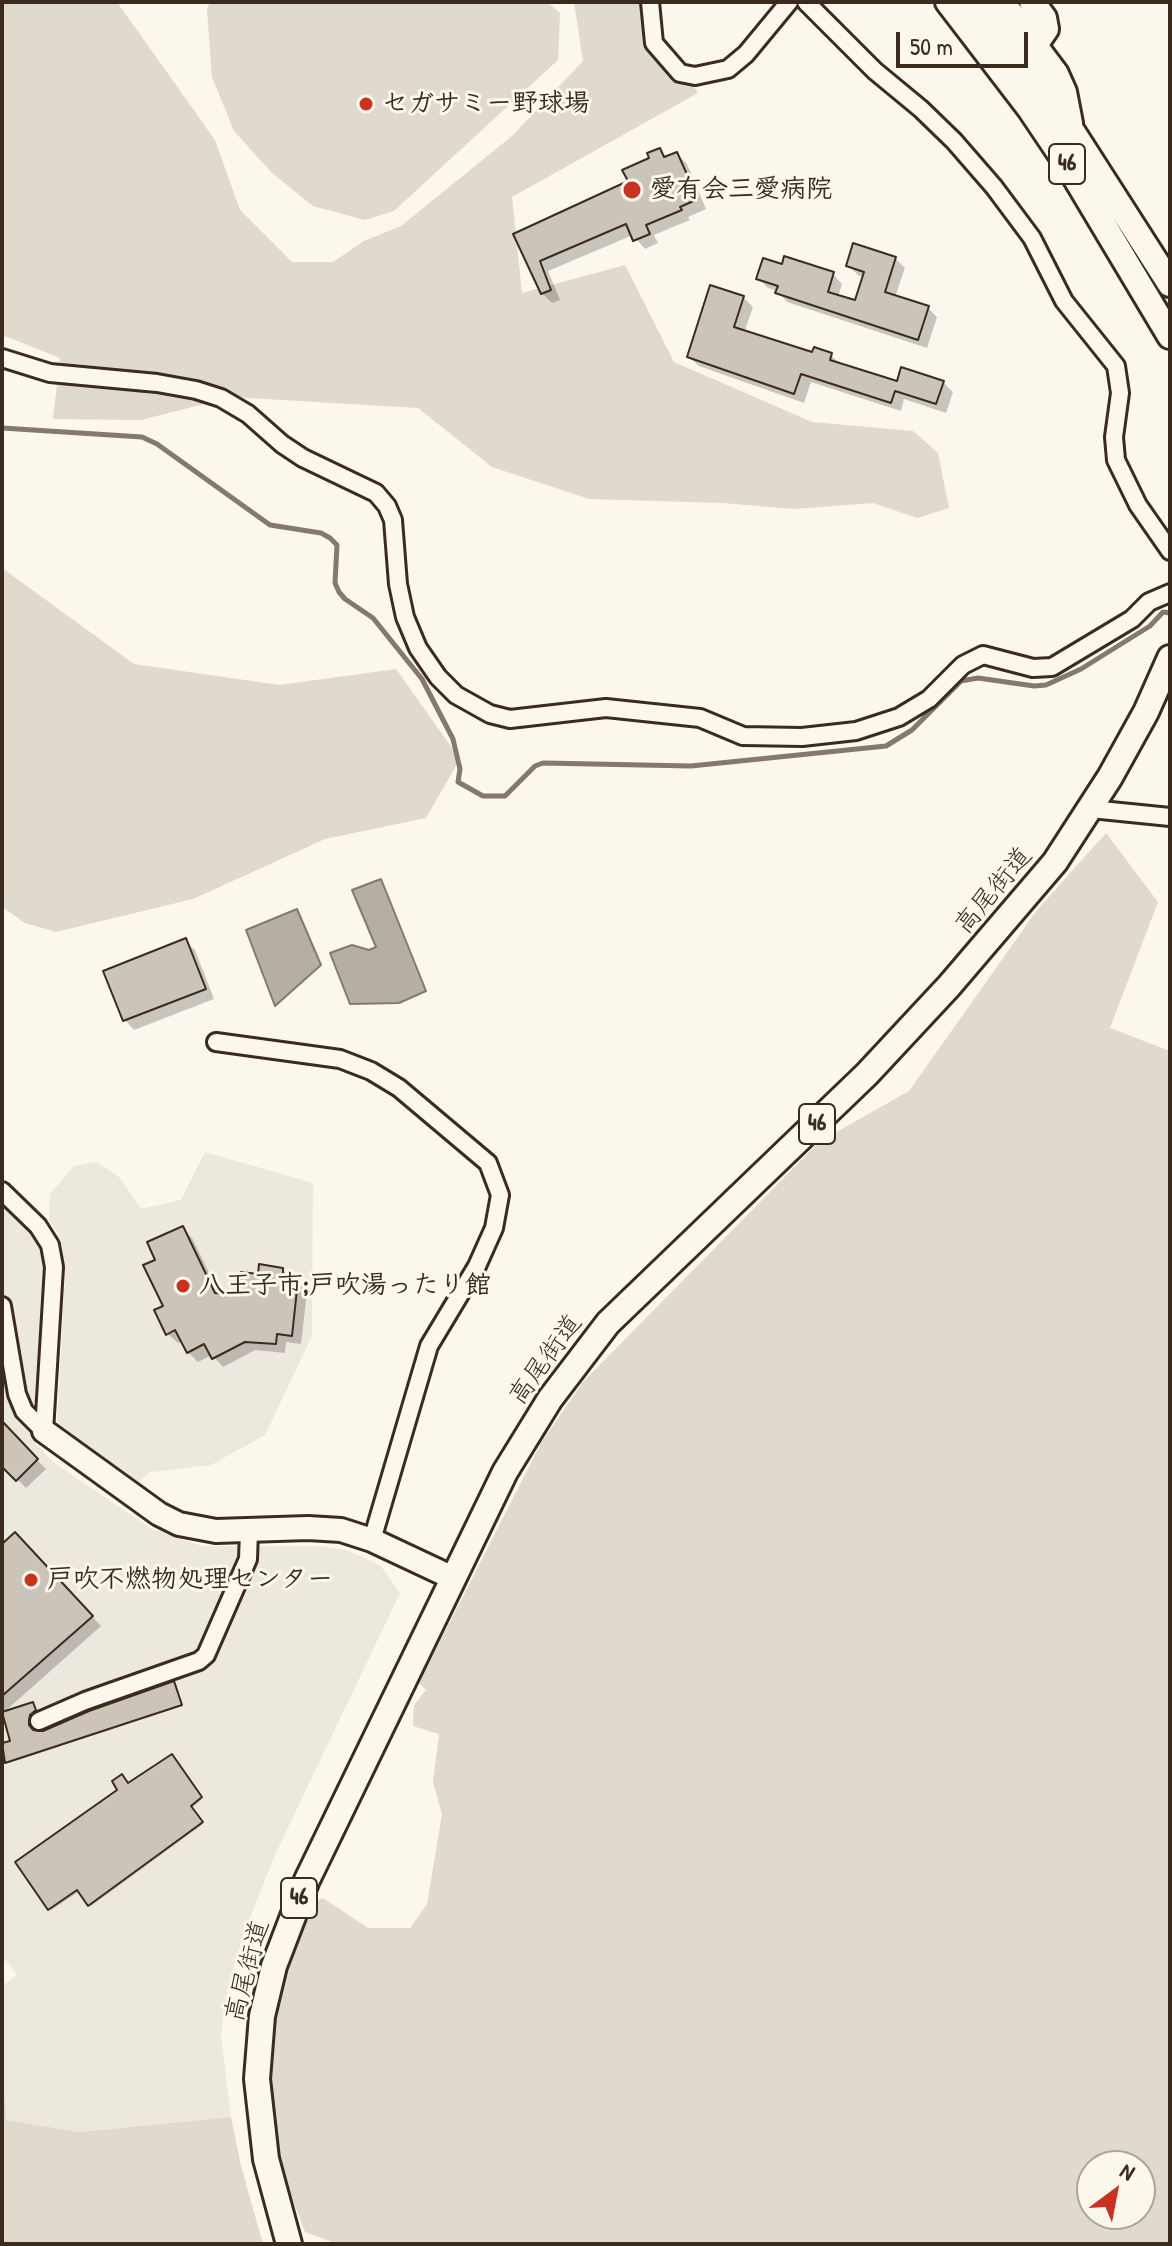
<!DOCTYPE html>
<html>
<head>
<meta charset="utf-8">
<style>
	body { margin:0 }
	#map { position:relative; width:1172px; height:2246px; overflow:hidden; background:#fbf7ec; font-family:"Patrick Hand",sans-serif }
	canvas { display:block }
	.frame { position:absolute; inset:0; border:4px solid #3b2a1e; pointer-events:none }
	.north { position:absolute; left:1076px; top:2150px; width:80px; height:80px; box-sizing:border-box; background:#fbf7ec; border:2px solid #aea59a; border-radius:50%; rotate:32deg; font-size:22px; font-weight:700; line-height:32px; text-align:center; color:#3b2a1e }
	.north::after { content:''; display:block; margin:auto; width:28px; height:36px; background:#c8321e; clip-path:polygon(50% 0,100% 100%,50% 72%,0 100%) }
	.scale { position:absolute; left:896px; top:32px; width:132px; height:36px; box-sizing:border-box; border:4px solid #3b2a1e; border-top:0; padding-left:10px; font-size:24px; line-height:28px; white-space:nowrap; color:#3b2a1e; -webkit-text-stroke:6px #fbf7ec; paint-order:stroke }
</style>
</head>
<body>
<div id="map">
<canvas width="1172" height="2246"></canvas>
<div class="frame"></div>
<div class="north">N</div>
<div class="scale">50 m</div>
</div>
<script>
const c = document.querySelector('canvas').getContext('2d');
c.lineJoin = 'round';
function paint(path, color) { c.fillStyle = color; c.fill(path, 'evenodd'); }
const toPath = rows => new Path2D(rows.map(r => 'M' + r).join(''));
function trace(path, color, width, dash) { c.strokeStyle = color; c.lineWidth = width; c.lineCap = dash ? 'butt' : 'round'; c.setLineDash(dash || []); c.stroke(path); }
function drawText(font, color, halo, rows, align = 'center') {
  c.font = font + ' "Patrick Hand","Klee One",sans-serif'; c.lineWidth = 6; c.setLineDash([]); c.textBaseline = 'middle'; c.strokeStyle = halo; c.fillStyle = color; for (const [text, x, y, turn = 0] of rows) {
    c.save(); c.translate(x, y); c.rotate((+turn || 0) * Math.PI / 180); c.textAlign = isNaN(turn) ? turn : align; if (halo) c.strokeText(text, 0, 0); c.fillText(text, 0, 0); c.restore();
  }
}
const built = toPath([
	[205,1152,313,1183,312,1336,265,1435,211,1465,150,1472,139,1482,57,1426,65,1273,62,1246,58,1233,49,1221,50,1194,74,1166,97,1162,119,1177,141,1209,181,1200],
	[2,1202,34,1233,43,1249,46,1262,35,1393,34,1442,53,1462,152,1529,202,1546,317,1546,344,1549,380,1565,400,1593,274,1857,243,1936,228,1987,221,2035,231,2117,80,2132,5,2120,2,1986,17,1975,2,1955]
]);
const green = toPath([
	[2,2,117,2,215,140,240,210,292,262,333,262,364,241,401,226,512,136,583,61,574,2,642,2,650,24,698,93,512,197,522,293,625,265,674,362,812,422,913,431,938,453,949,508,917,518,873,503,794,509,723,503,589,499,492,467,418,408,232,397,141,420,53,419,60,358,2,335],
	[210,2,547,2,560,13,558,60,394,211,365,220,313,206,272,173,234,131,212,77,207,10],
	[2,568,134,664,279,685,396,669,460,759,426,818,325,839,193,899,56,932,25,923,2,907],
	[1106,833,1158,902,1110,1028,1170,1051,1170,2244,337,2244,305,2232,279,2163,266,2076,272,1997,298,1911,323,1898,368,1928,410,1928,427,1904,442,1814,433,1782,439,1734,413,1726,414,1705,426,1690,419,1683,541,1443,583,1382,819,1142,909,1091,1037,910],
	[1092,2166,1140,2166,1140,2214,1092,2214],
	[2,2048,6,2120,80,2132,231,2117,241,2166,263,2244,2,2244]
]);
const water = toPath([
	[381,879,426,991,399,1003,350,1004,330,953,352,945,369,950,376,947,352,890,381,879],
	[297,909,321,965,275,1006,246,930,297,909]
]);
const shadow = toPath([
	[659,150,667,158,677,154,687,164,706,209,688,217,690,220,654,235,658,243,645,249,633,235,548,271,560,300,552,303,542,293,516,235,630,182],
	[895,258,905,268,895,297,928,308,937,317,927,348,787,302,778,291,768,288,759,279,833,274,842,284,838,297,856,303,864,277,858,275,848,265],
	[743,297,753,307,744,333,813,355,831,355,841,365,898,383,943,382,953,392,946,413,904,399,901,411,811,382,804,403,699,366,689,357],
	[185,941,195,950,214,999,134,1030,125,1020],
	[182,1228,192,1238,220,1295,241,1297,260,1276,282,1270,297,1282,307,1292,301,1344,286,1342,285,1353,255,1350,223,1367,212,1355,198,1362,188,1352,183,1341,178,1343,168,1334,158,1261],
	[2,1424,46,1469,26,1488,2,1464],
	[25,1544,101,1626,2,1714,2,1546],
	[175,1685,182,1706,9,1763,7,1762,2,1746,12,1742,34,1706,36,1712,31,1717,29,1728,33,1732,43,1733],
	[172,1757,202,1799,191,1809,203,1824,91,1906,80,1891,51,1910,18,1862]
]);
const stream = toPath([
	[2,428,142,437,157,444,270,525,321,533,330,538,337,545,335,583,339,592,345,599,373,618,422,679,453,739,460,769,458,782,483,796,505,796,535,766,543,763,691,766,886,746,912,730,961,681,978,678,1034,686,1046,685,1081,669,1150,626,1163,612,1170,613]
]);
const building = toPath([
	[660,148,664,157,677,152,698,199,680,207,682,210,646,225,650,234,633,241,626,224,540,261,551,290,541,294,513,234,628,181,622,170,649,158,647,153,660,148],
	[853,243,896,257,885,292,929,306,918,340,775,293,778,286,756,279,763,258,782,264,784,256,834,272,828,292,855,300,864,272,846,266,853,243],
	[710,285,744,296,734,327,812,352,814,347,832,353,830,360,897,381,901,367,944,381,936,404,895,391,891,403,801,374,794,394,687,357,710,285],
	[186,938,206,989,123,1021,103,971,186,938],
	[183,1226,215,1293,240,1295,241,1272,258,1274,259,1264,283,1268,283,1278,298,1280,292,1336,277,1334,276,1344,245,1342,212,1359,204,1344,187,1353,175,1330,166,1335,154,1310,163,1306,143,1265,155,1260,147,1242,183,1226],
	[2,1421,38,1459,16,1481,2,1467,2,1421],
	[15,1532,93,1616,2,1696,2,1544,15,1532],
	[174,1681,182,1705,5,1763,2,1743,10,1741,2,1712,33,1702,36,1710,30,1715,29,1725,33,1730,43,1731,89,1711,174,1681],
	[172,1754,202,1797,191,1806,203,1822,88,1906,77,1890,48,1910,15,1862,117,1790,112,1781,122,1774,128,1783,172,1754]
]);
const street = toPath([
	[650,2,654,43,680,73,695,76,728,69,746,54,789,2],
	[806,2,875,71,921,109,954,141,994,187,1032,238,1064,301,1116,366,1120,393,1114,437,1116,460,1138,505,1170,551],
	[2,358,50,373,157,383,196,390,221,398,248,414,282,444,303,458,376,493,387,506,393,520,398,584,405,617,418,648,438,677,456,695,490,714,510,719,606,708,700,718,743,736,802,737,856,731,899,717,929,699,963,665,983,655,1033,668,1052,667,1132,619,1149,602,1170,593],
	[1091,809,1170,817],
	[216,1042,340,1059,371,1071,399,1088,488,1163,500,1195,494,1228,477,1266,429,1346,372,1540],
	[2,1191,38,1226,50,1245,54,1267,44,1431],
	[2,1306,17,1394,24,1411,44,1431],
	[39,1721,85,1701,199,1661,206,1655,248,1559,249,1531]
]);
const secondary = toPath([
	[44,1431,159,1514,179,1524,216,1531,308,1528,341,1530,372,1540,453,1578]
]);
const primary = toPath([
	[948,2,1030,109,1069,167,1170,336],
	[976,2,1072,131,1170,284],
	[1002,2,1056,74,1064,92,1070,123],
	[1032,2,1044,18,1046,29,1035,45],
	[289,2244,266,2159,257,2079,262,2016,274,1966,307,1880,505,1472,550,1399,608,1323,867,1074,949,986,1055,862,1110,777,1146,712,1170,658]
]);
const markers = [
	[366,104,8,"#c8321e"],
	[632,190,10,"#c8321e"],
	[183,1286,8,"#c8321e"],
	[31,1580,8,"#c8321e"]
];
const shields = [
	[1067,164,36],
	[817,1124,36],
	[299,1898,36]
];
const shieldNames = [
	["46",1067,164],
	["46",817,1124],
	["46",299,1898]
];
const poiNames = [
	["セガサミー野球場",382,104],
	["愛有会三愛病院",650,190],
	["八王子市;戸吹湯ったり館",199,1286],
	["戸吹不燃物処理センター",47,1580]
];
const streetNames = [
	["高尾街道",994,891,-50],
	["高尾街道",546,1360,-54],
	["高尾街道",248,1971,-75]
];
paint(built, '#ede8dd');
paint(green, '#dfd9ce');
paint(water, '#b6aea2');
trace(water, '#85796d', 2);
paint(shadow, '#0003');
trace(stream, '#85796d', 5);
paint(building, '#ccc4b9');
trace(building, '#3b2a1e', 2);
trace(street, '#3b2a1e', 22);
trace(secondary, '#3b2a1e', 28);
trace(primary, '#3b2a1e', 30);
trace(street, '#fbf7ec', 16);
trace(secondary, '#fbf7ec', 22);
trace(primary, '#fbf7ec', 24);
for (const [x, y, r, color] of markers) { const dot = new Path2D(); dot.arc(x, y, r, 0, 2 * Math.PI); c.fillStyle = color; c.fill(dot); trace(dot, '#fbf7ec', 3); }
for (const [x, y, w] of shields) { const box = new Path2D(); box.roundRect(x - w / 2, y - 20, w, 40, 6); c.fillStyle = '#fbf7ec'; c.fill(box); trace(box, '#3b2a1e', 2); }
drawText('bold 24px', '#3b2a1e', null, shieldNames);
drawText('bold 26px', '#3b2a1e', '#fbf7ec', poiNames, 'left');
drawText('26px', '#3b2a1e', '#fbf7ec', streetNames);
</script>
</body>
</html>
